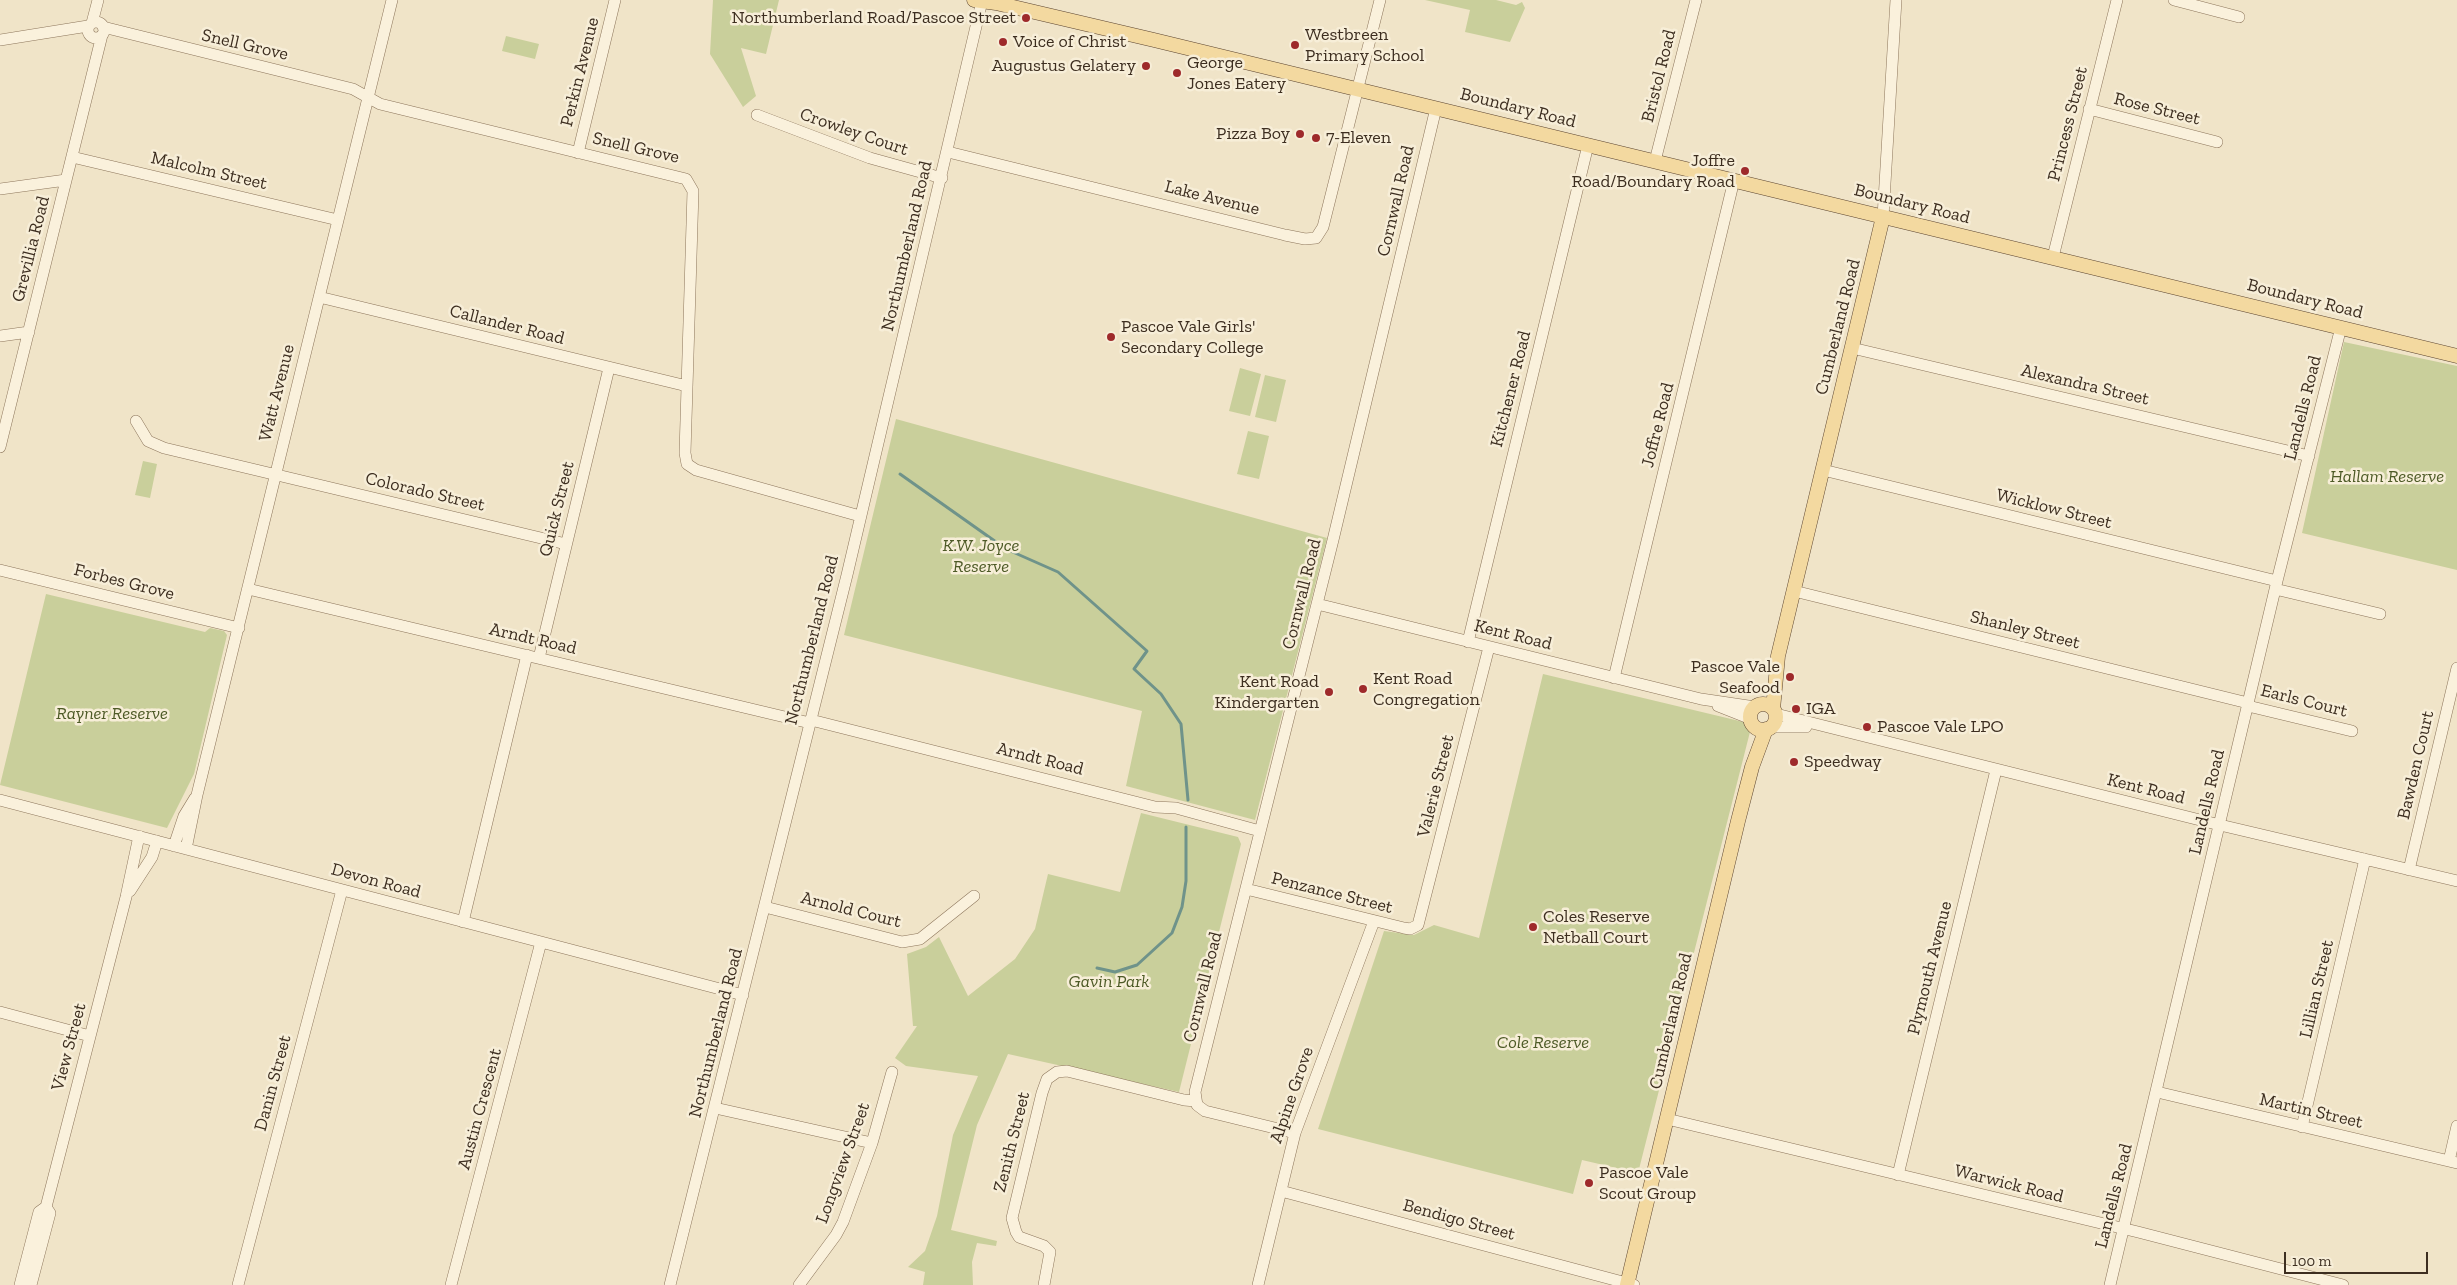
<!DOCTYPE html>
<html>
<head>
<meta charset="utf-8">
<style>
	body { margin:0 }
	#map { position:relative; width:2457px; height:1285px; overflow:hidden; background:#f0e4c8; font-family:"Zilla Slab",serif }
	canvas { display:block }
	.scale { position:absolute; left:2284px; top:1252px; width:144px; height:22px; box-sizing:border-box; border:2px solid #3d2e20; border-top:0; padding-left:6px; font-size:15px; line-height:18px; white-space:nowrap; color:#3d2e20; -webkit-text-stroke:4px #f7eed8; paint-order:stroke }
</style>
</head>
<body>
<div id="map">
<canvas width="2457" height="1285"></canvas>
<div class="scale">100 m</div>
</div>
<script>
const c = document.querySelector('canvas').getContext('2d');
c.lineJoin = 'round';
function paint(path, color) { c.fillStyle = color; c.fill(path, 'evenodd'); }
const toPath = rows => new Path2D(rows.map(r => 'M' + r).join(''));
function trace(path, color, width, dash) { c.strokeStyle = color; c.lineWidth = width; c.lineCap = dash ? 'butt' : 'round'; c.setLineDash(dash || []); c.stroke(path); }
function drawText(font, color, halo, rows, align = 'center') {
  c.font = font + ' "Zilla Slab",serif'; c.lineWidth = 5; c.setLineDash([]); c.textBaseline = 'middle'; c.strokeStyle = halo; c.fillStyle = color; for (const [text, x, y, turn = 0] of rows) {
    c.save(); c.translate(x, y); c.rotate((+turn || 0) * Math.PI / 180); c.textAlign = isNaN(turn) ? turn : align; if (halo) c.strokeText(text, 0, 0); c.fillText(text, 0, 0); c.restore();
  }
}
const green = toPath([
	[713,0,779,0,766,54,741,48,756,96,743,107,710,54],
	[1425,0,1496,0,1516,5,1522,2,1525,8,1510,42,1465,32,1470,10],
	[506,36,539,44,535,59,502,51],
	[2344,342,2457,366,2457,570,2302,533],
	[1240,368,1261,374,1250,416,1229,411],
	[1265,375,1286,380,1276,422,1255,417],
	[896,419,1327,538,1255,820,1126,786,1142,711,844,635],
	[1248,431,1269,436,1259,479,1237,474],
	[143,461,157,464,150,498,135,495],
	[46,594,205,632,210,628,224,631,227,635,194,774,167,828,0,785],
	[1543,674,1752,724,1638,1173,1582,1160,1573,1194,1318,1129,1384,931,1414,935,1434,925,1479,938],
	[1141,813,1238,837,1241,844,1179,1092,1008,1054,977,1125,951,1230,997,1241,996,1246,977,1243,972,1262,973,1285,923,1285,925,1272,908,1267,925,1251,937,1216,953,1135,978,1076,906,1066,895,1058,917,1026,913,1026,907,954,926,947,939,937,968,996,1015,959,1035,929,1048,874,1120,892]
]);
const stream = toPath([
	[900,474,1006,549,1058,572,1147,651,1134,669,1161,694,1181,724,1188,800],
	[1097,968,1115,972,1137,965,1172,933,1182,907,1186,881,1186,827]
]);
const minor = toPath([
	[2174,0,2239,17],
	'88 30a8 8 0 1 1 16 0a8 8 0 1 1-16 0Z',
	[92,23,98,0],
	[103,27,353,89,380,104,686,179,693,191,685,453,687,464,696,470,860,516],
	[0,40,88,26],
	[2089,109,2217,142],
	[757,115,870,158,942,178],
	[948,152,1285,235,1305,239,1316,238,1323,227,1380,0],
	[578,153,615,0],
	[72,157,338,220],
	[1655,161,1696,0],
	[0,189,66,180],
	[1883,217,1896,0],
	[2053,257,2117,0],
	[319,297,687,386],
	[0,336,29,332],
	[1852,348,2309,456],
	[136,421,148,441,164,448,566,544],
	[0,447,102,35],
	[1823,470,2277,581],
	[0,570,239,628],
	[248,589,810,723],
	[2275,589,2380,614],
	[1794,591,2248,703],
	[1317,604,1701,699,1755,707],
	[1468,642,1588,145],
	[539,658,609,368],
	[1614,678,1734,180],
	[1718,706,1751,719],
	[2248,706,2352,731],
	[1776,714,2220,825,2457,881],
	[811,720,1155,807,1176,808,1260,831],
	[1772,727,1806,727],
	[0,800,743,995],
	[174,846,184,816,195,798],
	[186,849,197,795,392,0],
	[2409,870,2457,668],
	[1246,889,1404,928,1410,929,1418,925,1489,647],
	[130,891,152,857,157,841],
	[765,907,902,942,920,939,974,896],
	[463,922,527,655],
	[0,1012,90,1036],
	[2157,1092,2457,1163],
	[715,1108,872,1143],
	[1667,1119,2138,1232,2343,1285],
	[2302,1127,2365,859],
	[1295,1133,1205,1111,1197,1105,1195,1092,1333,540,1436,108],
	[2449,1161,2457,1126],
	[1898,1175,1996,770],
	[1281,1191,1634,1285],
	[20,1285,39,1212,46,1207,126,897,139,836],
	[31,1285,50,1213,46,1207],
	[238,1285,342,890],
	[451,1285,541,942],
	[670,1285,847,575,982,1],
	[799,1285,836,1235,843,1222,872,1143,892,1072],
	[1044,1285,1050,1252,1044,1246,1019,1237,1016,1232,1012,1218,1042,1093,1047,1079,1057,1072,1067,1071,1184,1100,1196,1101],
	[1258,1285,1295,1133,1374,921],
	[2110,1285,2277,581,2341,327]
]);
const major = toPath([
	[974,0,996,3,1154,40,2457,356],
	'1750 717a13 13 0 1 1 26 0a13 13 0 1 1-26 0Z',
	[1773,709,1778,656,1883,217],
	[1627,1285,1738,821,1752,767,1766,729]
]);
const markers = [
	[1026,18,5,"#9e2a2b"],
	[1003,42,5,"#9e2a2b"],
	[1295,45,5,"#9e2a2b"],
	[1146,66,5,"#9e2a2b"],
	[1177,73,5,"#9e2a2b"],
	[1300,134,5,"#9e2a2b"],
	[1316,138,5,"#9e2a2b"],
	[1745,171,5,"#9e2a2b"],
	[1111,337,5,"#9e2a2b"],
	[1790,677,5,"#9e2a2b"],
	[1363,689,5,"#9e2a2b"],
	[1329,692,5,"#9e2a2b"],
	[1796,709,5,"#9e2a2b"],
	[1867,727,5,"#9e2a2b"],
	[1794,762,5,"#9e2a2b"],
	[1533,927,5,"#9e2a2b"],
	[1589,1183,5,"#9e2a2b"]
];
const poiNames = [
	["Northumberland Road/Pascoe Street",1016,18,"right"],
	["Westbreen",1305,35],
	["Primary School",1305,56],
	["Voice of Christ",1013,42],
	["George",1187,63],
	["Jones Eatery",1187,84],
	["Augustus Gelatery",1136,66,"right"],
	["Pizza Boy",1290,134,"right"],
	["7-Eleven",1326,138],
	["Joffre",1735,161,"right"],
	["Road/Boundary Road",1735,182,"right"],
	["Pascoe Vale Girls'",1121,327],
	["Secondary College",1121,348],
	["Pascoe Vale",1780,667,"right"],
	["Seafood",1780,688,"right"],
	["Kent Road",1373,679],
	["Congregation",1373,700],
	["Kent Road",1319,682,"right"],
	["Kindergarten",1319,703,"right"],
	["IGA",1806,709],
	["Pascoe Vale LPO",1877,727],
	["Speedway",1804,762],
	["Coles Reserve",1543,917],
	["Netball Court",1543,938],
	["Pascoe Vale",1599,1173],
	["Scout Group",1599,1194]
];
const streetNames = [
	["Snell Grove",245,45,13],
	["Perkin Avenue",580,72,-76],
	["Bristol Road",1659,76,-76],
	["Boundary Road",1518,108,14],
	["Rose Street",2157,109,14],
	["Princess Street",2068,124,-76],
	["Crowley Court",854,132,19],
	["Snell Grove",636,148,13],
	["Malcolm Street",209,171,13],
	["Lake Avenue",1212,198,14],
	["Cornwall Road",1396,201,-77],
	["Boundary Road",1912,204,14],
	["Northumberland Road",907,246,-77],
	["Grevillia Road",31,249,-76],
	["Boundary Road",2305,299,14],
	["Callander Road",507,325,14],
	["Cumberland Road",1838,327,-76],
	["Alexandra Street",2085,385,13],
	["Kitchener Road",1511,389,-76],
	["Watt Avenue",277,393,-76],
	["Landells Road",2303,408,-76],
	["Joffre Road",1658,425,-76],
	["Colorado Street",425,492,13],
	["Quick Street",557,509,-76],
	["Wicklow Street",2054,509,14],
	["Forbes Grove",124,582,14],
	["Cornwall Road",1302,594,-76],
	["Shanley Street",2025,630,14],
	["Kent Road",1513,635,14],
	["Arndt Road",533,639,13],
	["Northumberland Road",812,640,-76],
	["Earls Court",2304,701,14],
	["Arndt Road",1040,759,14],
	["Bawden Court",2416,765,-77],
	["Valerie Street",1436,786,-76],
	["Kent Road",2146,789,14],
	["Landells Road",2207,802,-77],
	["Devon Road",376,881,15],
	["Penzance Street",1332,893,14],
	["Arnold Court",851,910,14],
	["Plymouth Avenue",1930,968,-76],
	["Cornwall Road",1203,987,-76],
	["Lillian Street",2317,989,-77],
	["Cumberland Road",1671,1021,-77],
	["Northumberland Road",716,1033,-76],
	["View Street",69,1047,-75],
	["Danin Street",273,1083,-75],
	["Alpine Grove",1292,1095,-71],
	["Austin Crescent",480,1109,-75],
	["Martin Street",2311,1111,13],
	["Zenith Street",1012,1142,-76],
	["Longview Street",843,1163,-70],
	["Warwick Road",2009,1184,14],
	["Landells Road",2114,1196,-76],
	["Bendigo Street",1459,1220,15]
];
const parkNames = [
	["Hallam Reserve",2387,477],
	["K.W. Joyce",981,546],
	["Reserve",981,567],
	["Rayner Reserve",112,714],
	["Gavin Park",1109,982],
	["Cole Reserve",1543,1043]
];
paint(green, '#c9cf9b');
trace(stream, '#6f938a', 3);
trace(minor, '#8d765c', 12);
trace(major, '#5b4430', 15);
trace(minor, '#faf1dc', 11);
trace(major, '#f3d9a0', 14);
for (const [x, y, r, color] of markers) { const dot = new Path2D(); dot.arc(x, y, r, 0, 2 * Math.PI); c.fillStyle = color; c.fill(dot); trace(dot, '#f7eed8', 2); }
drawText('18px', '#3d2e20', '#f7eed8', poiNames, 'left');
drawText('18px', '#3d2e20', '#f7eed8', streetNames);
drawText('italic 18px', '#4d5a26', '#f7eed8', parkNames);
</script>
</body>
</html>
